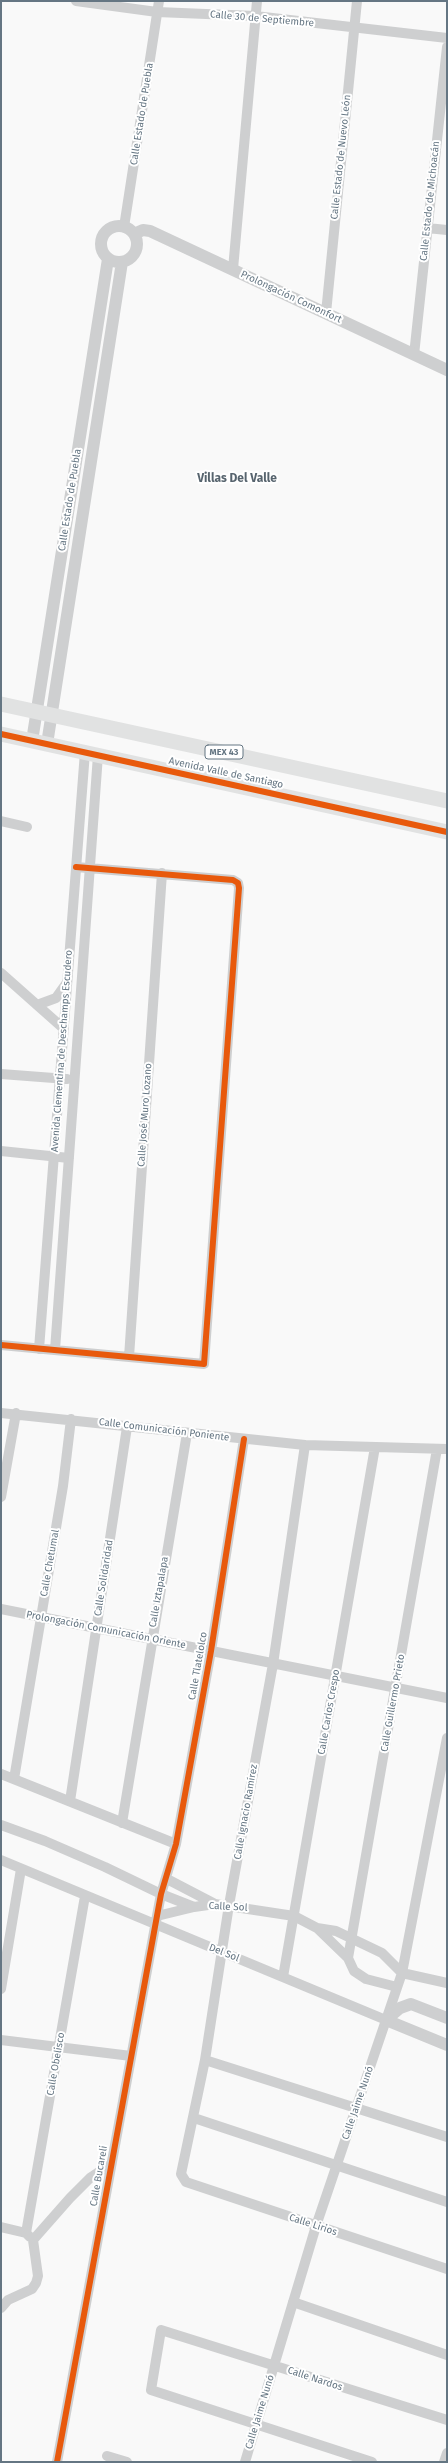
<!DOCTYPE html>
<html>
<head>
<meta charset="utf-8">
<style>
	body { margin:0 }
	#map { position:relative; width:448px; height:2463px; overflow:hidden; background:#f9f9f9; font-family:"Fira Sans",sans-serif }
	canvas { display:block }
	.frame { position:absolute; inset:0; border:2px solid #657683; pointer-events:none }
</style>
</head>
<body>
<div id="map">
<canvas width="448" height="2463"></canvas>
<div class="frame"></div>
</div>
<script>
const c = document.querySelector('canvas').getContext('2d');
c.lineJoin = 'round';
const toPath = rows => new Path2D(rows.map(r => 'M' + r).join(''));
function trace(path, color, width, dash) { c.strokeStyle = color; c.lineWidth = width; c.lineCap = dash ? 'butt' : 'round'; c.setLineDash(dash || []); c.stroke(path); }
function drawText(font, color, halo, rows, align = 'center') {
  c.font = font + ' "Fira Sans",sans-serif'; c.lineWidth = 4; c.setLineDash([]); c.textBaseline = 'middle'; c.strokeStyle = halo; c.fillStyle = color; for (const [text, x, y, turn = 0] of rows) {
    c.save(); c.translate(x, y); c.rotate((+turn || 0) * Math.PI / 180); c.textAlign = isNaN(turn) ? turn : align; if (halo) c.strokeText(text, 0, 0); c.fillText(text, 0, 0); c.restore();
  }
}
const minor = toPath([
	[76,1,157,12,255,16,447,38],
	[124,227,159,1],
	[427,228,447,230],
	[233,269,257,1],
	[326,313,357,1],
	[414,355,447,47],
	[1,821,27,827],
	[1,973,63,1028],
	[37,1005,56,998,66,984],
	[1,1074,67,1079],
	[1,1151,69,1158],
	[1,1345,204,1364,239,888,238,883,233,880,76,867],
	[39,1349,85,752],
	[55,1350,98,755],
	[129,1357,162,873],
	[1,1413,305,1445,447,1449],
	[305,1445,273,1664,229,1905,205,2060,181,2174,186,2182,447,2269],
	[1,1497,16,1413],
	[1,1609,447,1698],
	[1,1774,176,1844],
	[14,1779,63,1486,71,1419],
	[70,1801,127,1427],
	[122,1823,187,1433],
	[1,1825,45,1841,105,1867,161,1894,194,1907,215,1904,294,1916,317,1928,348,1958,354,1971,366,1979,397,1987],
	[1,1860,386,2020],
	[167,1879,215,1904],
	[157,1916,194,1907],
	[317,1928,336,1931,382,1953,402,1973,447,1983],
	[348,1958,437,1449],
	[283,1977,375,1447],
	[1,1989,21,1869],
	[1,2040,131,2056],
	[205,2060,447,2137],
	[194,2118,447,2202],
	[1,2227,26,2233,30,2237],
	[26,2233,85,1896],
	[293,2302,447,2355],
	[1,2308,8,2300,32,2289,36,2283,38,2276,33,2240,70,2198,90,2178,111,2164],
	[107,2456,127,2462],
	[57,2462,161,1894,176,1844,211,1651,244,1439],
	[245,2462,316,2226,402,1973,447,1738],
	[372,2462,151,2390,161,2330,447,2420],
	[444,2462,447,2453]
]);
const tertiary = toPath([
	'101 244a18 18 0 1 1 36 0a18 18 0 1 1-36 0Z',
	[134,234,143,230,150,231,447,370],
	[32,741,108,259],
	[47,744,122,262],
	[447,2018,411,2004,400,2008,386,2020,447,2045]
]);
const primary = toPath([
	[1,704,447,801],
	[1,734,447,832]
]);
const cycleway = toPath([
	[1,734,447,832],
	[1,1345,204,1364,239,888,238,883,233,880,76,867],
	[57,2462,161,1894,176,1844,211,1651,244,1439]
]);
const shields = [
	[224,752,38]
];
const shieldNames = [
	["MEX 43",224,752]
];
const streetNames = [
	["Calle 30 de Septiembre",262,19,5],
	["Calle Estado de Puebla",142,114,-81],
	["Calle Estado de Nuevo León",341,157,-84],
	["Calle Estado de Michoacán",430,201,-84],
	["Prolongación Comonfort",291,297,25],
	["Calle Estado de Puebla",70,500,-81],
	["Avenida Valle de Santiago",226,773,12],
	["Avenida Clementina de Deschamps Escudero",62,1051,-86],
	["Calle José Muro Lozano",145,1115,-86],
	["Calle Comunicación Poniente",164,1430,7],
	["Calle Chetumal",50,1563,-80],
	["Calle Solidaridad",104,1578,-81],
	["Calle Iztapalapa",159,1592,-80],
	["Prolongación Comunicación Oriente",106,1630,11],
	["Calle Tlatelolco",198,1666,-80],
	["Calle Guillermo Prieto",393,1703,-80],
	["Calle Carlos Crespo",329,1712,-80],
	["Calle Ignacio Ramírez",246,1812,-80],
	["Calle Sol",228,1907,3],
	["Del Sol",224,1953,22],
	["Calle Obelisco",56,2064,-80],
	["Calle Jaime Nunó",358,2103,-71],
	["Calle Bucareli",99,2176,-80],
	["Calle Lirios",313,2225,18],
	["Calle Nardos",315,2379,18],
	["Calle Jaime Nunó",260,2412,-73]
];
const quarterNames = [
	["Villas Del Valle",237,479]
];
trace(minor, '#cecfd0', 10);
trace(tertiary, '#cecfd0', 12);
trace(primary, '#e1e2e2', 15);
trace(cycleway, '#e8590c', 6);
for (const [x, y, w] of shields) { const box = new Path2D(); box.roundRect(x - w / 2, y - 7, w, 14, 3); c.fillStyle = '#fff'; c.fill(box); trace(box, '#657683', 1); }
drawText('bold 9px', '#657683', null, shieldNames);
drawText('10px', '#657683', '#fff', streetNames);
drawText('bold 12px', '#57646e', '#fff', quarterNames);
</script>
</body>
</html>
